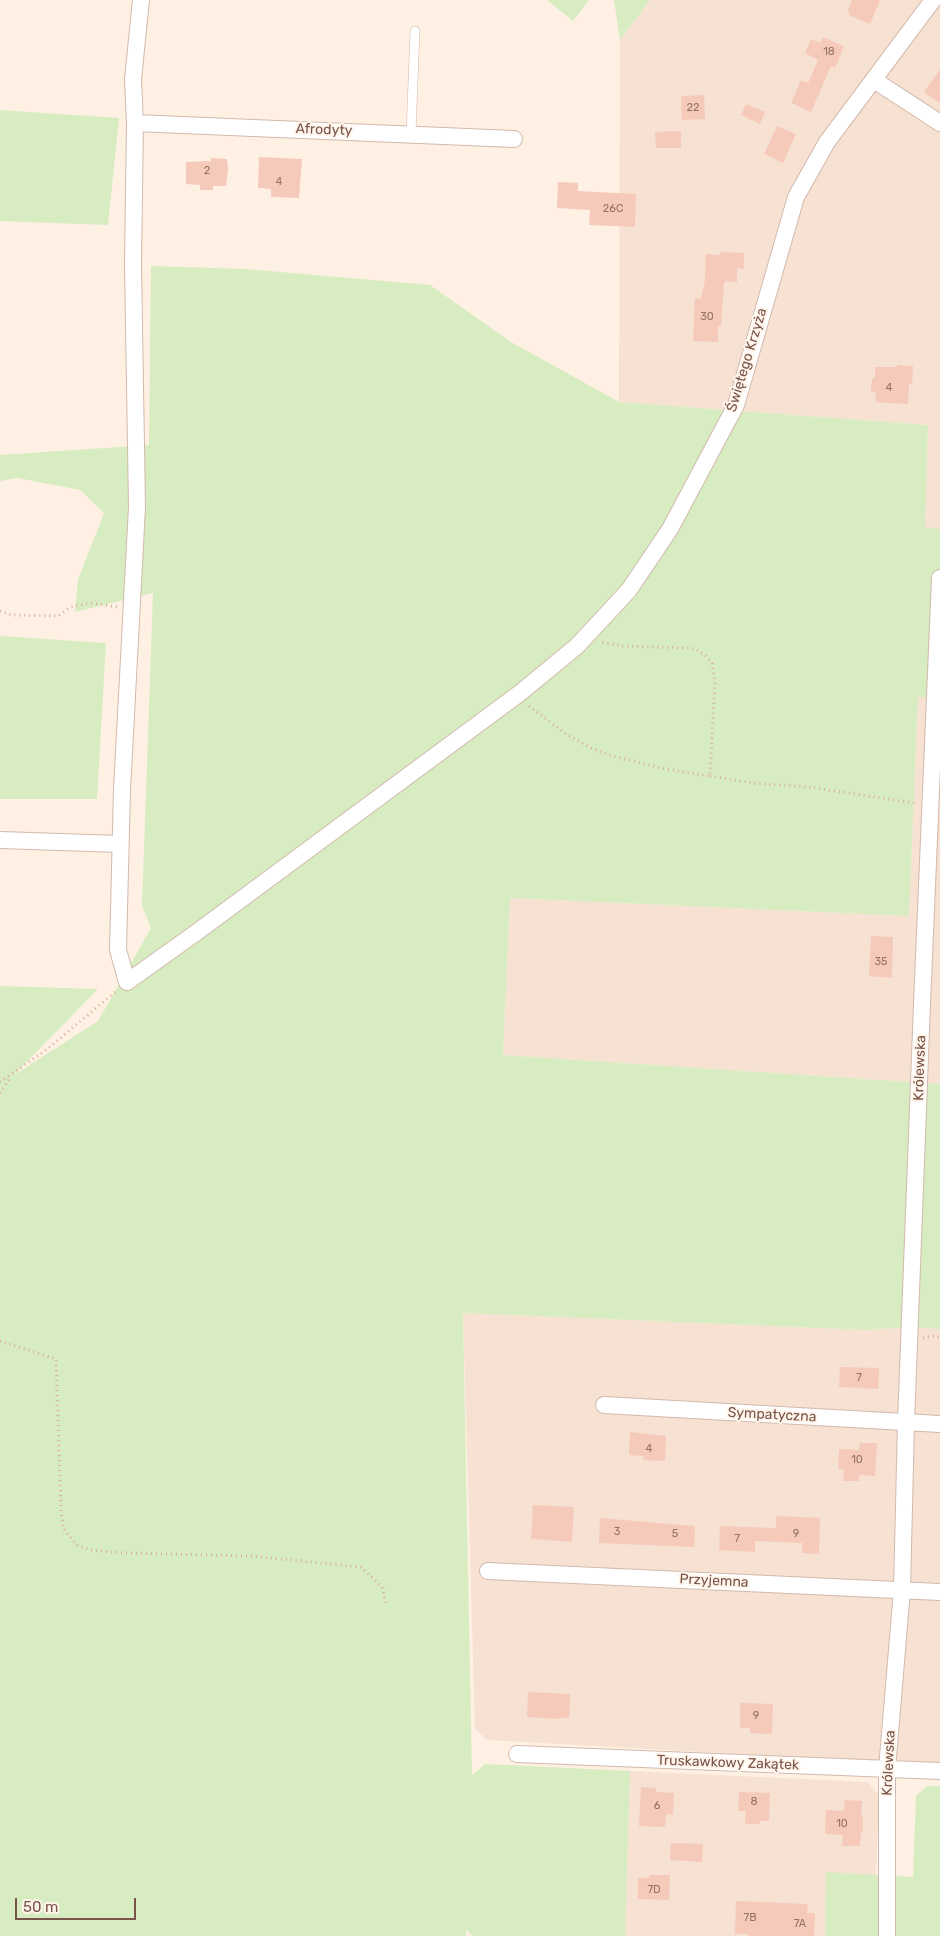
<!DOCTYPE html>
<html>
<head>
<meta charset="utf-8">
<style>
	body { margin:0 }
	#map { position:relative; width:940px; height:1936px; overflow:hidden; background:#fef1e4; font-family:Rubik,sans-serif }
	canvas { display:block }
	.scale { position:absolute; left:15px; top:1898px; width:121px; height:22px; box-sizing:border-box; border:2px solid #785348; border-top:0; padding-left:6px; font-size:15px; line-height:18px; white-space:nowrap; color:#785348; -webkit-text-stroke:4px #fff5eb; paint-order:stroke }
</style>
</head>
<body>
<div id="map">
<canvas width="940" height="1936"></canvas>
<div class="scale">50 m</div>
</div>
<script>
const c = document.querySelector('canvas').getContext('2d');
c.lineJoin = 'round';
function paint(path, color) { c.fillStyle = color; c.fill(path, 'evenodd'); }
const toPath = rows => new Path2D(rows.map(r => 'M' + r).join(''));
function trace(path, color, width, dash) { c.strokeStyle = color; c.lineWidth = width; c.lineCap = dash ? 'butt' : 'round'; c.setLineDash(dash || []); c.stroke(path); }
function drawText(font, color, halo, rows, align = 'center') {
  c.font = font + ' Rubik,sans-serif'; c.lineWidth = 4; c.setLineDash([]); c.textBaseline = 'middle'; c.strokeStyle = halo; c.fillStyle = color; for (const [text, x, y, turn = 0] of rows) {
    c.save(); c.translate(x, y); c.rotate((+turn || 0) * Math.PI / 180); c.textAlign = isNaN(turn) ? turn : align; if (halo) c.strokeText(text, 0, 0); c.fillText(text, 0, 0); c.restore();
  }
}
const residential = toPath([
	[650,0,940,0,940,529,925,527,928,425,619,402,620,40],
	[918,697,940,698,940,1084,503,1055,510,898,909,916],
	[463,1313,867,1330,911,1327,940,1329,940,1765,487,1740,475,1729],
	[630,1771,868,1782,879,1796,876,1875,826,1873,825,1936,625,1936]
]);
const green = toPath([
	[547,0,589,0,573,21],
	[614,0,650,0,620,40],
	[0,110,119,118,108,225,0,221],
	[151,266,246,269,430,285,511,342,619,402,928,425,925,527,940,529,940,698,918,697,909,916,510,898,503,1055,940,1084,940,1329,911,1327,867,1330,463,1313,472,1775,485,1764,630,1771,625,1936,473,1936,466,1930,466,1936,0,1936,0,986,98,989,14,1075,98,1021,151,928,142,906,153,593,75,612,78,580,104,513,80,490,18,478,0,481,0,455,149,445],
	[0,636,106,643,97,799,0,799],
	[927,1786,940,1786,940,1936,825,1936,826,1872,913,1877,916,1796]
]);
const building = toPath([
	[852,0,880,0,870,24,849,15,850,12,847,11],
	[823,37,844,46,835,68,831,66,811,112,791,103,801,80,808,83,818,60,805,53,811,39,820,43],
	[940,69,940,103,924,92],
	[704,95,705,119,682,120,681,96],
	[746,104,765,112,760,124,741,115],
	[777,126,796,134,783,163,764,154],
	[681,131,681,148,656,148,655,132],
	[259,157,302,159,299,198,271,197,271,189,258,188],
	[211,158,227,159,228,169,226,186,213,186,213,190,200,190,200,185,186,184,186,162,211,161],
	[558,182,578,183,578,191,636,194,635,227,589,225,590,210,557,208],
	[720,252,744,253,744,269,737,268,737,282,727,281,724,283,721,326,718,326,718,342,693,341,695,298,701,299,705,280,706,254,720,255],
	[897,365,913,366,912,384,909,383,908,404,875,402,876,392,871,392,872,378,875,378,875,367,897,367],
	[871,936,893,937,892,978,869,976],
	[840,1367,879,1368,878,1389,839,1387],
	[630,1432,666,1436,665,1461,643,1460,644,1456,629,1455],
	[860,1443,877,1443,875,1476,859,1475,859,1481,843,1481,844,1469,838,1469,839,1449,859,1450],
	[533,1505,574,1507,572,1542,531,1539],
	[776,1516,820,1518,819,1554,802,1553,802,1543,755,1541,755,1552,719,1550,720,1526,776,1528],
	[600,1518,695,1526,694,1547,599,1543],
	[528,1692,570,1694,569,1718,558,1718,558,1719,527,1717],
	[740,1703,773,1704,772,1734,750,1733,750,1728,740,1728],
	[641,1787,656,1788,656,1792,674,1793,673,1815,666,1814,665,1827,639,1826],
	[739,1792,770,1793,769,1821,760,1821,759,1824,745,1824,746,1811,738,1811],
	[845,1800,862,1801,861,1817,863,1817,863,1831,861,1831,860,1846,842,1846,843,1835,825,1834,826,1810,844,1811],
	[671,1843,703,1844,702,1862,670,1860],
	[649,1875,670,1875,669,1900,638,1899,638,1878,649,1878],
	[736,1901,808,1904,807,1913,815,1913,814,1936,748,1936,748,1934,735,1934]
]);
const path = toPath([
	[0,611,12,615,58,616,71,607,91,603,117,607],
	[529,706,566,734,591,748,613,756,665,769,710,776,715,681,712,663,706,656,697,650,688,648,623,646,600,642],
	[710,776,753,783,809,787,915,803],
	[0,1082,46,1050,115,992],
	[0,1093,11,1077],
	[923,1338,931,1336,940,1337],
	[0,1341,56,1359,61,1510,63,1528,77,1545,91,1550,123,1553,251,1556,361,1567,382,1587,386,1603]
]);
const service = toPath([
	[411,133,415,31]
]);
const minor = toPath([
	[141,0,133,79,135,123,133,264,137,507,122,790,118,950,127,982,197,932,520,693,577,646,629,590,670,529,736,405,796,197,827,142,933,0],
	[874,80,940,123],
	[135,123,514,139],
	[0,840,121,844],
	[604,1405,940,1424],
	[488,1571,940,1592],
	[517,1754,940,1771],
	[887,1936,887,1769,902,1590,906,1422,922,1004,940,578]
]);
const numberNames = [
	["18",829,52],
	["22",693,108],
	["2",207,171],
	["4",279,182],
	["26C",613,209],
	["30",707,317],
	["4",889,388],
	["35",881,962],
	["7",859,1378],
	["4",649,1449],
	["10",857,1460],
	["3",617,1532],
	["5",675,1534],
	["9",796,1534],
	["7",737,1539],
	["9",756,1716],
	["8",754,1802],
	["6",657,1806],
	["10",842,1824],
	["7D",654,1890],
	["7B",750,1918],
	["7A",800,1924]
];
const streetNames = [
	["Afrodyty",324,130,2],
	["Świętego Krzyża",747,360,-73],
	["Królewska",920,1068,-88],
	["Sympatyczna",772,1415,3],
	["Przyjemna",714,1581,3],
	["Truskawkowy Zakątek",728,1763,2],
	["Królewska",889,1763,-87]
];
paint(residential, '#f6e1d2');
paint(green, '#d8ecc1');
paint(building, '#f5caba');
trace(service, '#d2b9ac', 10);
trace(minor, '#d2b9ac', 18);
trace(path, '#daad9d', 3, [1, 4]);
trace(service, '#fff', 9);
trace(minor, '#fff', 16);
drawText('11px', '#977164', null, numberNames);
drawText('14px', '#785348', '#fff5eb', streetNames);
</script>
</body>
</html>
